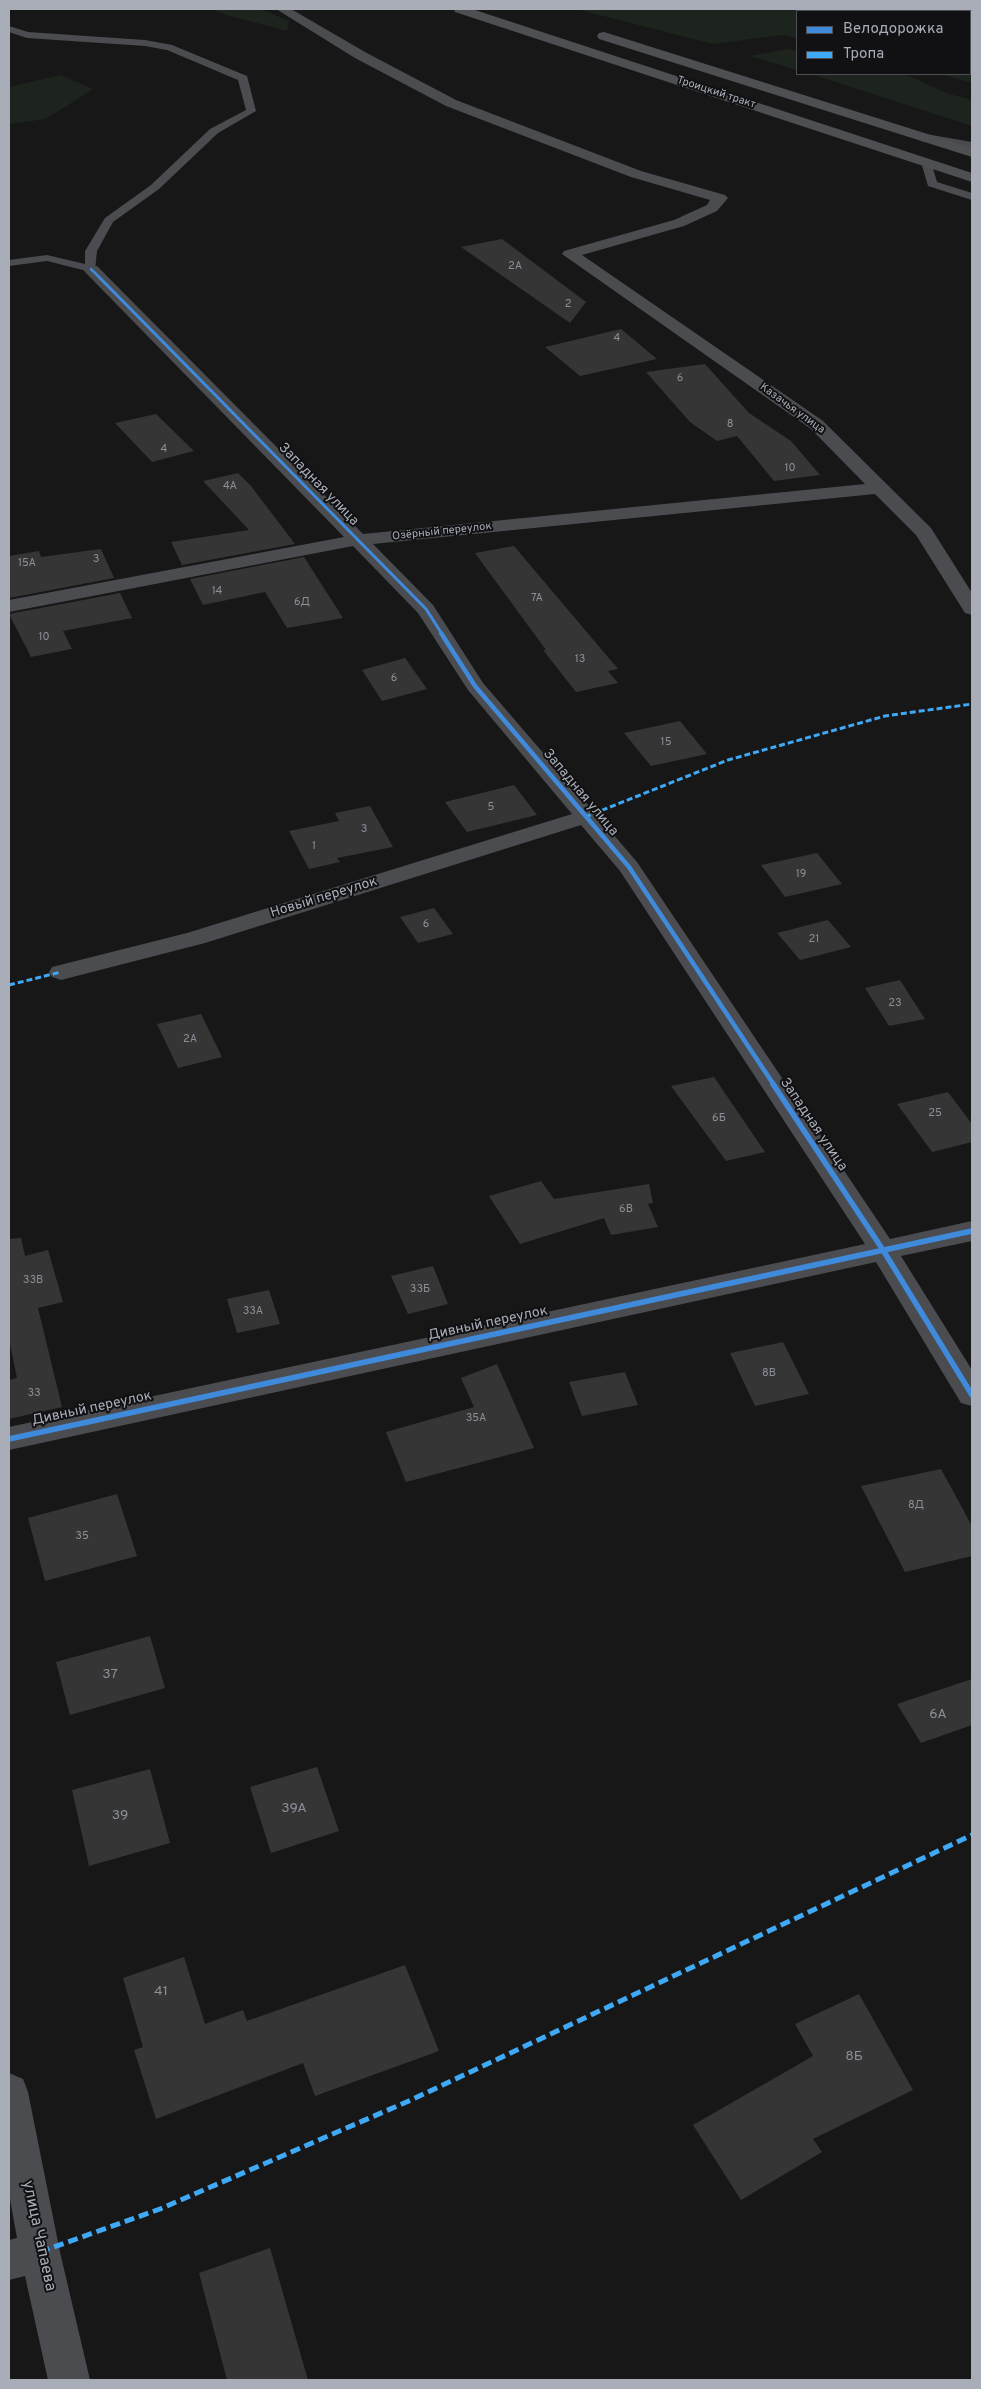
<!DOCTYPE html>
<html>
<head>
<meta charset="utf-8">
<style>
	body { margin:0 }
	#map { position:relative; width:981px; height:2389px; overflow:hidden; background:#171717; font-family:Overpass,sans-serif }
	canvas { display:block }
	.frame { position:absolute; inset:0; border:10px solid #a8adb8; pointer-events:none }
	.legend { position:absolute; left:796px; top:10px; width:175px; height:65px; box-sizing:border-box; background:#111113; border:1px solid #4d4f55; margin:0; padding:6px 9px; list-style:none; font-size:15px; color:#a8adb8 }
	.legend li { display:flex; align-items:center; gap:10px; height:25px }
	.legend b { width:25px; border:1px solid #4d4f55 }
</style>
</head>
<body>
<div id="map">
<canvas width="981" height="2389"></canvas>
<div class="frame"></div>
<ul class="legend">
<li><b style="height:6px;background:#408adc"></b>Велодорожка</li>
<li><b style="height:6px;background:#3fa9f5"></b>Тропа</li>
</ul>
</div>
<script>
const c = document.querySelector('canvas').getContext('2d');
c.lineJoin = 'round';
function paint(path, color) { c.fillStyle = color; c.fill(path, 'evenodd'); }
const toPath = rows => new Path2D(rows.map(r => 'M' + r).join(''));
function trace(path, color, width, dash) { c.strokeStyle = color; c.lineWidth = width; c.lineCap = dash ? 'butt' : 'round'; c.setLineDash(dash || []); c.stroke(path); }
function drawText(font, color, halo, rows, align = 'center') {
  c.font = font + ' Overpass,sans-serif'; c.lineWidth = 4; c.setLineDash([]); c.textBaseline = 'middle'; c.strokeStyle = halo; c.fillStyle = color; for (const [text, x, y, turn = 0] of rows) {
    c.save(); c.translate(x, y); c.rotate((+turn || 0) * Math.PI / 180); c.textAlign = isNaN(turn) ? turn : align; if (halo) c.strokeText(text, 0, 0); c.fillText(text, 0, 0); c.restore();
  }
}
const green = toPath([
	[210,9,260,9,289,21,287,31,230,16],
	[576,9,972,9,972,83,941,74,970,74,970,11,797,11,797,38,782,35,713,44],
	[788,49,797,51,797,70,750,56],
	[811,74,897,74,909,76,949,94,972,100,972,126],
	[61,75,93,89,46,119,9,124,9,87]
]);
const building = toPath([
	[502,239,586,302,570,323,461,247],
	[621,329,657,359,580,376,545,347],
	[705,364,749,413,791,441,820,475,774,481,737,436,717,441,690,422,646,372],
	[156,414,194,451,152,462,115,423],
	[238,473,251,486,295,544,182,565,171,542,249,530,203,481],
	[514,546,618,669,608,671,618,683,576,692,543,650,546,650,475,553],
	[101,549,114,578,9,598,9,556,39,551,41,557],
	[304,557,343,618,287,628,265,592,203,605,190,579],
	[120,593,132,618,63,631,72,649,31,657,9,614],
	[405,658,427,689,382,701,362,670],
	[680,721,707,754,651,766,624,733],
	[514,785,537,815,467,832,445,802],
	[370,806,393,847,337,858,340,862,309,869,289,831,339,821,335,813],
	[817,853,842,884,785,897,761,865],
	[434,908,453,934,418,943,400,917],
	[828,920,851,947,800,960,777,933],
	[900,980,925,1019,889,1026,865,988],
	[201,1014,222,1057,178,1068,157,1024],
	[714,1077,765,1152,726,1161,671,1086],
	[948,1092,972,1124,972,1142,932,1152,897,1104],
	[541,1181,554,1199,649,1184,653,1203,648,1204,658,1227,611,1235,604,1218,520,1244,489,1196],
	[21,1238,25,1256,48,1250,63,1302,38,1308,62,1407,9,1419,9,1380,17,1378,9,1339,9,1239],
	[433,1266,448,1304,408,1314,391,1276],
	[269,1290,280,1324,237,1333,227,1299],
	[783,1342,809,1394,755,1406,730,1353],
	[497,1364,534,1448,406,1482,386,1432,474,1407,461,1378],
	[625,1372,638,1405,582,1416,569,1382],
	[941,1469,972,1526,972,1556,905,1572,861,1486],
	[117,1494,137,1556,45,1581,28,1518],
	[150,1636,165,1688,70,1715,56,1662],
	[972,1679,972,1725,921,1743,897,1704],
	[317,1767,339,1831,271,1853,250,1787],
	[150,1769,170,1843,89,1866,72,1790],
	[184,1957,205,2024,243,2010,247,2021,405,1965,439,2051,315,2096,303,2063,156,2119,134,2050,143,2047,123,1978],
	[859,1994,913,2090,813,2139,822,2152,741,2200,693,2125,813,2056,795,2024],
	[270,2248,308,2380,227,2380,199,2273]
]);
const lane = toPath([
	[9,26,28,32,145,40,172,45,247,76,256,111,218,133,159,189,113,222,97,251,95,271,91,272,47,261,9,266,9,260,47,255,85,264,85,251,105,218,151,185,210,129,246,110,238,80,167,50,145,46,27,38,9,32,9,26],
	[926,159,931,162,937,182,972,193,972,200,928,186,921,162,926,159]
]);
const street = toPath([
	[276,9,291,9,365,52,456,100,641,171,725,195,728,198,717,211,684,226,582,255,823,421,931,528,972,593,972,615,965,613,916,535,875,494,373,544,433,605,483,683,637,862,890,1239,972,1221,972,1241,901,1256,972,1370,972,1406,961,1403,876,1262,9,1450,9,1427,865,1244,620,871,581,825,205,943,61,980,52,977,49,972,52,967,187,933,572,814,468,690,418,613,353,546,9,612,9,600,344,537,85,272,83,269,85,266,97,266,363,534,865,484,811,429,562,254,564,251,674,220,707,205,710,200,631,177,446,106,355,58,276,9],
	[9,2073,23,2079,28,2092,60,2252,90,2380,48,2380,25,2276,9,2280,9,2240,17,2238,9,2194,9,2073]
]);
const secondary = toPath([
	[926,134,972,142,972,150,921,141,919,138,926,134]
]);
const primary = toPath([
	[454,9,472,9,972,173,972,182,455,12,454,9],
	[604,32,972,148,972,157,599,39,597,36,599,33,604,32]
]);
const quietFar1 = toPath([
	[585,817,728,760,885,716,972,704],
	[9,985,61,972]
]);
const quiet = toPath([
	[40,2252,160,2209,411,2100,972,1835]
]);
const cyclewayFar3 = toPath([
	[91,269,101,279]
]);
const cyclewayFar2 = toPath([
	[100,278,426,609,442,634]
]);
const cyclewayFar1 = toPath([
	[441,633,475,686,629,867,774,1085]
]);
const cycleway = toPath([
	[773,1084,883,1250,972,1395],
	[9,1439,972,1231]
]);
const farStreetnames = [
	["Троицкий тракт",716,93,18],
	["Казачья улица",792,409,36],
	["Озёрный переулок",442,532,-6]
];
const numberNames = [
	["2А",515,267],
	["2",568,305],
	["4",617,339],
	["6",680,379],
	["8",730,425],
	["4",164,450],
	["10",790,469],
	["4А",230,487],
	["3",96,560],
	["15А",27,564],
	["14",217,592],
	["7А",537,599],
	["6Д",302,603],
	["10",44,638],
	["13",580,660],
	["6",394,679],
	["15",666,743],
	["5",491,808],
	["3",364,830],
	["1",314,847],
	["19",801,875],
	["6",426,925],
	["21",814,940],
	["23",895,1004],
	["2А",190,1040],
	["25",935,1114],
	["6Б",719,1119],
	["6В",626,1210],
	["33В",33,1281],
	["33Б",420,1290],
	["33А",253,1312],
	["8В",769,1374],
	["33",34,1394],
	["35А",476,1419],
	["8Д",916,1506],
	["35",82,1537]
];
const streetNames = [
	["Западная улица",318,485,46],
	["Западная улица",580,793,50],
	["Новый переулок",324,898,-17],
	["Западная улица",813,1125,56],
	["Дивный переулок",488,1324,-12],
	["Дивный переулок",92,1409,-12]
];
const nearNumbernames = [
	["37",110,1675],
	["6А",938,1715],
	["39А",294,1809],
	["39",120,1816],
	["41",161,1992],
	["8Б",854,2057]
];
const nearStreetnames = [
	["улица Чапаева",38,2236,78]
];
paint(green, '#1d241e');
paint(building, '#353536');
paint(lane, '#4b4c50');
paint(street, '#4b4c50');
paint(secondary, '#4a4a4e');
paint(primary, '#4d4f52');
trace(quietFar1, '#3fa9f5', 3, [6, 3]);
trace(quiet, '#3fa9f5', 5, [10, 5]);
trace(cyclewayFar3, '#408adc', 2.5);
trace(cyclewayFar2, '#408adc', 3);
trace(cyclewayFar1, '#408adc', 4.5);
trace(cycleway, '#408adc', 5.5);
drawText('11px', '#a8adb8', '#111113', farStreetnames);
drawText('11px', '#8b8f98', null, numberNames);
drawText('14px', '#a8adb8', '#111113', streetNames);
drawText('14px', '#8b8f98', null, nearNumbernames);
drawText('16px', '#a8adb8', '#111113', nearStreetnames);
</script>
</body>
</html>
